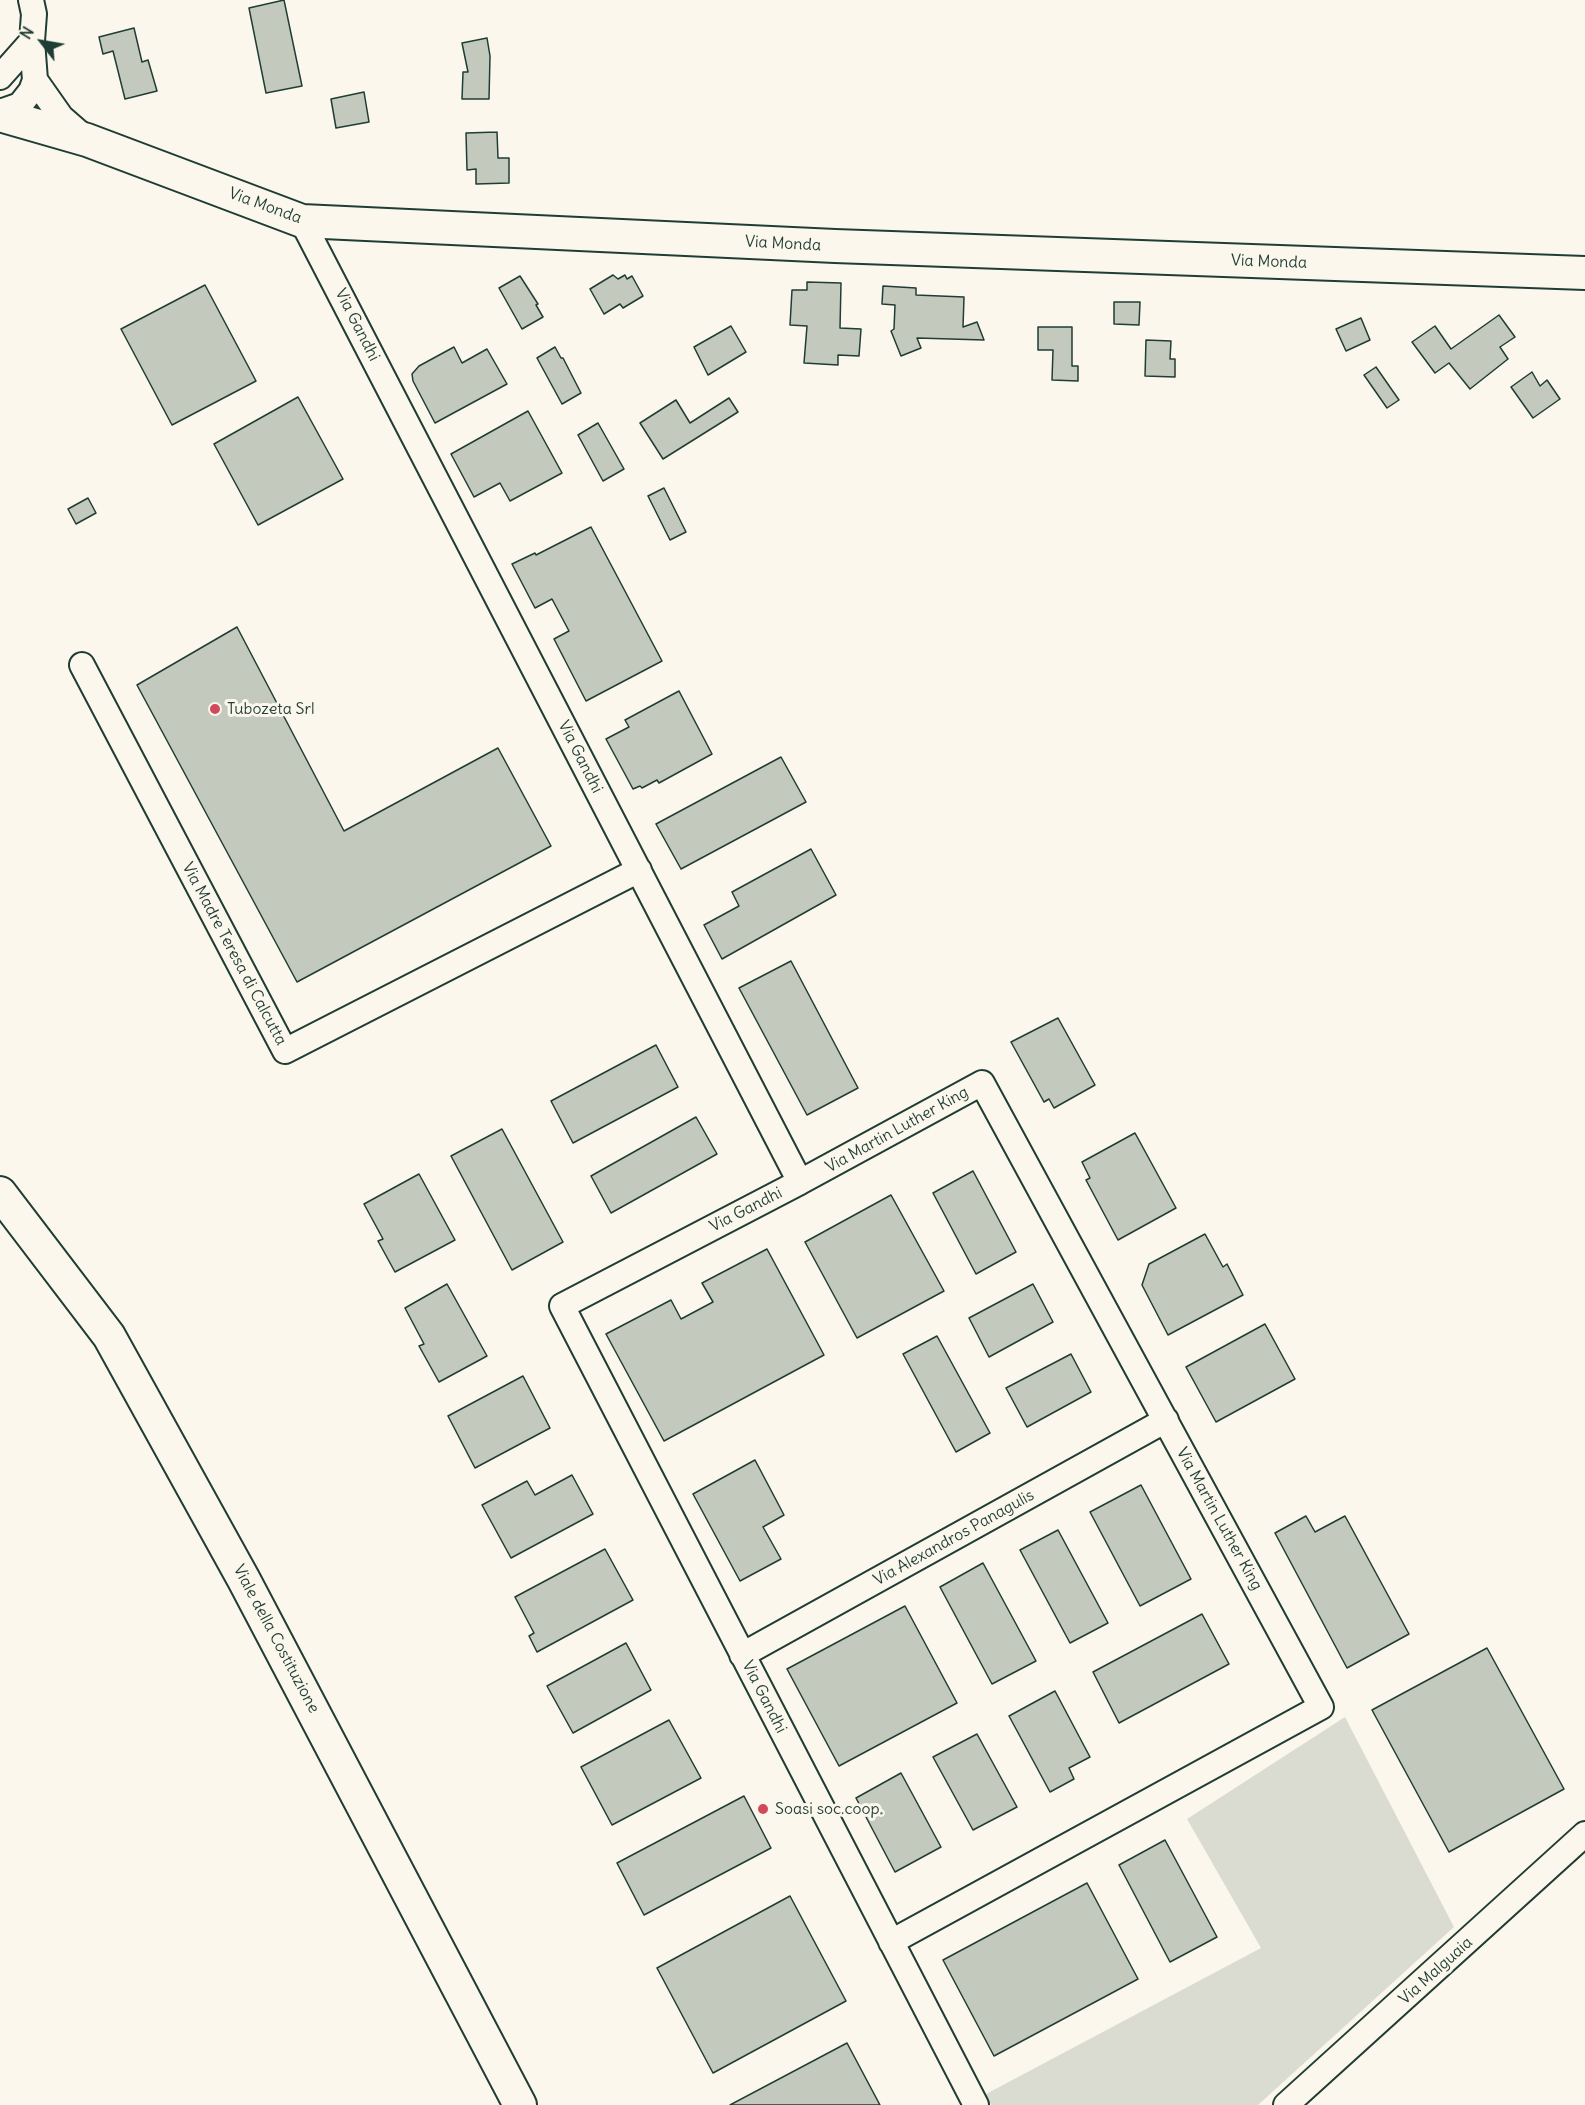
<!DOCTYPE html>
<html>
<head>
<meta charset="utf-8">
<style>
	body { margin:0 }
	#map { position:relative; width:1585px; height:2105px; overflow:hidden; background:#fbf7ec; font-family:Delius,sans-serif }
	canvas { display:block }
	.north { position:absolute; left:12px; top:12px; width:60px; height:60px; -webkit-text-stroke:4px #fbf7ec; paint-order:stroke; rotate:301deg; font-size:16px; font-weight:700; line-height:24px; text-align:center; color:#1f3d34 }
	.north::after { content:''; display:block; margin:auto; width:21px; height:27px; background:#1f3d34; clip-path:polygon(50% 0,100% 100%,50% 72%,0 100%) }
</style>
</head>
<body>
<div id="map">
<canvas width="1585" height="2105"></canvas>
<div class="north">N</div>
</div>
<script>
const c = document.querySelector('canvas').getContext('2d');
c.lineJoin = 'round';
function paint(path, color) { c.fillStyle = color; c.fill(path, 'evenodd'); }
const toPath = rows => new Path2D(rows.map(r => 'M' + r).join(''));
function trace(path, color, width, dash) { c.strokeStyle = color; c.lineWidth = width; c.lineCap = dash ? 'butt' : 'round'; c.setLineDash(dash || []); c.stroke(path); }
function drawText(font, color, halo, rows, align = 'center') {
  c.font = font + ' Delius,sans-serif'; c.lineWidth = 6; c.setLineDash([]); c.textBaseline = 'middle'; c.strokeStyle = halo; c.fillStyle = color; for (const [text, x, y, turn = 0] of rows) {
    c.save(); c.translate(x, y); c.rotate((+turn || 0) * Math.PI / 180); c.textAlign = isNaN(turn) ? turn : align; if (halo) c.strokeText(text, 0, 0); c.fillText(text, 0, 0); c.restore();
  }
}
const green = toPath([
	[1345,1717,1454,1927,1258,2105,991,2105,986,2094,1261,1948,1187,1819]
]);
const building = toPath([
	[284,0,302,86,266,93,249,8,284,0],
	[134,28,142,62,148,60,157,91,125,99,113,51,103,54,99,37,134,28],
	[487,38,490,56,489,99,462,99,463,72,468,72,462,43,487,38],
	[364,92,369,122,336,128,331,99,364,92],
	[497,132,498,158,509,158,509,183,476,184,476,169,467,170,466,133,497,132],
	[613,275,618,279,625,275,627,279,632,276,643,296,623,308,620,304,604,314,590,289,613,275],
	[520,276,538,304,536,305,543,317,522,329,499,288,520,276],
	[807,282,841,283,840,328,861,329,859,356,838,355,838,365,804,363,807,326,790,325,792,290,807,290,807,282],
	[205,285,256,381,172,425,121,329,205,285],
	[883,286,916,288,916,295,964,297,963,327,977,322,984,340,917,338,921,348,901,356,891,331,894,329,895,305,882,304,883,286],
	[1114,302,1140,302,1139,325,1114,324,1114,302],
	[1499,315,1515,337,1500,347,1508,359,1470,389,1449,363,1435,373,1412,342,1435,326,1451,349,1499,315],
	[1361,318,1370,340,1346,351,1336,329,1361,318],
	[731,326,746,352,708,375,694,347,731,326],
	[1038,327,1072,327,1072,366,1078,366,1078,381,1052,380,1053,350,1038,350,1038,327],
	[1146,340,1171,341,1170,359,1175,359,1175,377,1145,376,1146,340],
	[454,347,462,363,487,349,507,384,435,423,413,381,412,374,419,366,454,347],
	[555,347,561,358,563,358,581,393,562,404,537,358,555,347],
	[1376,367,1399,400,1387,408,1364,375,1376,367],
	[1532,372,1540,386,1547,380,1560,399,1533,418,1511,387,1532,372],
	[298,397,343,479,258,525,214,444,298,397],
	[729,398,738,412,663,459,640,423,676,400,690,423,729,398],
	[528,411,562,473,510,501,500,483,474,497,451,454,528,411],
	[598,423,624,469,603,481,578,435,598,423],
	[664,488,686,532,670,540,648,496,664,488],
	[88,498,96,513,76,524,68,509,88,498],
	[591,527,662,661,586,701,554,639,569,631,552,599,535,608,512,564,535,553,536,555,591,527],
	[237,627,344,831,498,748,551,846,297,982,137,685,237,627],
	[679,691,712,754,659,783,657,780,642,788,640,786,633,789,606,739,629,727,625,720,679,691],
	[781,757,806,802,681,869,656,824,781,757],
	[811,849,836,895,722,959,704,925,739,906,732,892,811,849],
	[791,961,858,1088,807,1115,739,988,791,961],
	[1058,1018,1095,1085,1054,1108,1049,1099,1044,1102,1011,1042,1058,1018],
	[656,1045,678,1087,573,1143,551,1101,656,1045],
	[696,1117,717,1154,611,1213,591,1176,696,1117],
	[502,1129,563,1242,512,1270,451,1156,502,1129],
	[1135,1133,1176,1208,1118,1240,1086,1180,1090,1178,1082,1162,1135,1133],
	[973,1171,1016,1252,976,1274,933,1193,973,1171],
	[419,1174,455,1240,395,1272,378,1241,383,1239,364,1204,419,1174],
	[891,1195,944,1291,857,1338,805,1242,891,1195],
	[1205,1234,1223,1267,1227,1264,1243,1295,1168,1335,1142,1285,1149,1264,1205,1234],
	[767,1249,824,1355,664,1441,606,1334,671,1300,681,1319,713,1302,702,1283,767,1249],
	[447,1284,487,1356,439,1382,419,1346,424,1344,405,1308,447,1284],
	[1033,1284,1053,1322,989,1357,969,1318,1033,1284],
	[1265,1324,1295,1379,1216,1422,1186,1367,1265,1324],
	[937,1336,990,1433,956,1452,903,1354,937,1336],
	[1071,1354,1091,1392,1027,1427,1006,1388,1071,1354],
	[523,1376,550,1428,475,1468,448,1416,523,1376],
	[755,1460,784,1515,763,1527,781,1559,740,1581,693,1494,755,1460],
	[572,1475,593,1514,511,1558,482,1505,527,1481,535,1495,572,1475],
	[1141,1485,1191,1579,1140,1606,1090,1512,1141,1485],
	[1306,1516,1315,1532,1345,1516,1409,1634,1347,1668,1275,1533,1306,1516],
	[1058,1530,1108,1623,1070,1643,1020,1550,1058,1530],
	[605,1549,633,1600,537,1652,529,1636,534,1633,515,1597,605,1549],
	[983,1563,1036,1661,992,1684,940,1587,983,1563],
	[905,1606,957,1703,839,1766,787,1669,905,1606],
	[1202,1614,1229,1664,1119,1723,1093,1672,1202,1614],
	[626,1643,651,1690,573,1733,547,1686,626,1643],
	[1487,1648,1564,1789,1449,1852,1372,1710,1487,1648],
	[1055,1691,1090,1757,1069,1768,1074,1779,1050,1792,1009,1716,1055,1691],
	[669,1720,701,1778,612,1825,581,1767,669,1720],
	[977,1734,1017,1807,973,1830,933,1757,977,1734],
	[901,1773,941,1847,895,1872,856,1798,901,1773],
	[744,1796,771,1848,644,1915,617,1863,744,1796],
	[1165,1840,1217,1937,1170,1962,1119,1865,1165,1840],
	[1087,1883,1138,1979,994,2056,943,1960,1087,1883],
	[790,1896,846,2001,713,2073,657,1968,790,1896],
	[847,2043,880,2105,730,2105,847,2043]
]);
const minor = toPath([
	[0,77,32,41],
	[35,80,61,117,84,137],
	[0,112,20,105,31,91,35,80,32,41,34,14,31,0],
	[302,221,800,1182,562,1306,976,2105],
	[82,665,285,1051,639,870],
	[800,1182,982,1083,1321,1707,891,1942],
	[742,1655,1166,1420],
	[1286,2105,1585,1834]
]);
const major = toPath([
	[0,115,87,140,302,221,835,246,1585,273],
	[0,1193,109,1336,244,1580,520,2105]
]);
const markers = [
	[215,709,6,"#d1495b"],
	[763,1809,6,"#d1495b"]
];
const streetNames = [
	["Via Monda",265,206,20],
	["Via Monda",783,244,3],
	["Via Monda",1269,262,2],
	["Via Gandhi",357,325,63],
	["Via Gandhi",580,757,63],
	["Via Madre Teresa di Calcutta",234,954,62],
	["Via Martin Luther King",897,1130,-29],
	["Via Gandhi",746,1210,-27],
	["Via Martin Luther King",1219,1519,61],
	["Via Alexandros Panagulis",954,1538,-29],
	["Viale della Costituzione",276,1639,62],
	["Via Gandhi",764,1697,63],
	["Via Malguaia",1436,1971,-42]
];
const poiNames = [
	["Tubozeta Srl",227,709],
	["Soasi soc.coop.",775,1809]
];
paint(green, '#dbdcd1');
paint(building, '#c4c9be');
trace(building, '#1f3d34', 1.5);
trace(minor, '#1f3d34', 28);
trace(major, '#1f3d34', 36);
trace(minor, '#fbf7ec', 24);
trace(major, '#fbf7ec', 32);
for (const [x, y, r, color] of markers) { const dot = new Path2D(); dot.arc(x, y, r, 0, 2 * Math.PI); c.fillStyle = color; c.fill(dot); trace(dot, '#fbf7ec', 2); }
drawText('16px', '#1f3d34', '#fbf7ec', streetNames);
drawText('16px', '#1f3d34', '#fbf7ec', poiNames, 'left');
</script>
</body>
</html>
